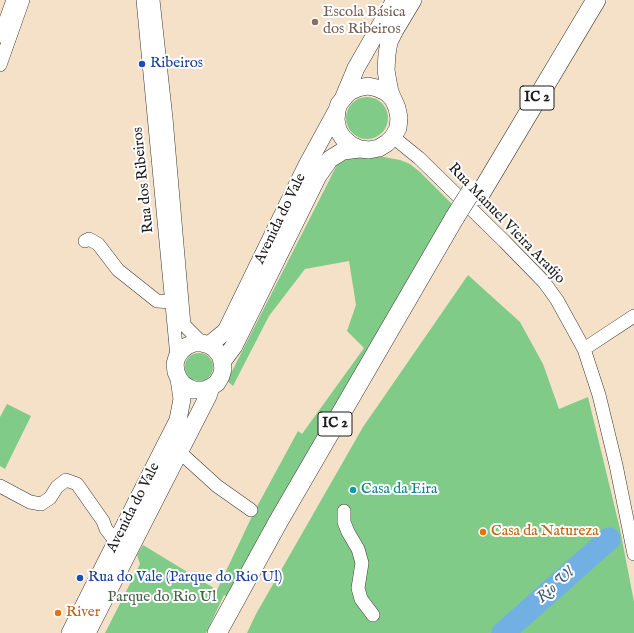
<!DOCTYPE html>
<html>
<head>
<meta charset="utf-8">
<style>
	body { margin:0 }
	canvas { display:block; background:#f5e1c8 }
</style>
</head>
<body>
<canvas width="634" height="633"></canvas>
<script>
const c = document.querySelector('canvas').getContext('2d');
c.lineJoin = 'round';
function paint(path, color) { c.fillStyle = color; c.fill(path, 'evenodd'); }
const toPath = rows => new Path2D(rows.map(r => 'M' + r).join(''));
function trace(path, color, width, dash) { c.strokeStyle = color; c.lineWidth = width; c.lineCap = dash ? 'butt' : 'round'; c.setLineDash(dash || []); c.stroke(path); }
function drawText(font, color, halo, rows, align = 'center') {
  c.font = font + ' "IM FELL English",serif'; c.lineWidth = 4; c.setLineDash([]); c.textBaseline = 'middle'; c.strokeStyle = halo; c.fillStyle = color; for (const [text, x, y, turn = 0] of rows) {
    c.save(); c.translate(x, y); c.rotate((+turn || 0) * Math.PI / 180); c.textAlign = isNaN(turn) ? turn : align; if (halo) c.strokeText(text, 0, 0); c.fillText(text, 0, 0); c.restore();
  }
}
const green = toPath([
	'346 118a21 21 0 1 1 42 0a21 21 0 1 1-42 0Z',
	[368,157,384,157,400,160,410,164,420,172,452,204,228,597,224,595,206,633,105,633,140,564,137,555,143,545,217,590,254,512,298,431,302,434,364,348,347,331,356,305,349,261,305,269,269,316,233,386,227,381,337,165,350,158],
	[468,275,520,322,543,364,559,409,588,397,620,529,634,602,634,633,247,633,256,614,363,427],
	'185 367a14 14 0 1 1 28 0a14 14 0 1 1-28 0Z',
	[7,404,31,416,5,469,0,466,0,417]
]);
const river = toPath([
	[503,633,609,539]
]);
const minor = toPath([
	[143,0,177,357],
	[153,0,166,118,184,325,202,343],
	[0,36,13,0],
	[0,65,23,0],
	[393,137,419,158,504,241,544,282,557,300,584,349,599,395,616,465,634,554],
	[85,241,89,239,98,244,118,270,157,301,172,302],
	[584,349,634,316],
	[178,453,184,456,217,486,251,510],
	[0,486,30,502,41,504,50,498,57,487,66,480,77,484,103,521,106,529,116,542],
	[344,511,344,522,348,532,358,549,362,563,358,588,361,599,373,615]
]);
const major = toPath([
	[343,99,356,68,395,0],
	[397,108,393,99,386,92,377,88,368,86,358,88,349,92,343,99,339,104,337,110,336,120,338,130,343,138,351,145,360,149,369,150,379,148,387,143,393,137,398,128,399,118,397,108,390,92,388,82,386,70,387,54,389,42,395,30,413,0],
	[209,345,226,331,307,165,337,110],
	[222,362,234,346,318,176,330,159,343,151,360,149],
	[70,633,178,420,182,399,179,379,176,372,175,364,177,357,181,351,187,346,194,343,202,343,209,345,215,349,220,355,222,362,223,369,221,376,217,383,211,387,204,390,194,390,189,388,183,384,179,379],
	[87,633,208,396,211,387]
]);
const highway = toPath([
	[479,196,596,0],
	[217,633,278,522,455,217]
]);
const highwayBridge = toPath([
	[455,217,472,190]
]);
const markers = [
	[315,22,4,"#8d6e63"],
	[142,64,4,"#1a4fb4"],
	[353,490,4,"#0f9aa8"],
	[483,532,4,"#e8710a"],
	[80,578,4,"#1a4fb4"],
	[58,613,4,"#e8710a"]
];
const shields = [
	[537,98,34],
	[335,424,34]
];
const shieldNames = [
	["IC 2",537,98],
	["IC 2",335,424]
];
const educationNames = [
	["Escola Básica",323,13],
	["dos Ribeiros",323,30]
];
const transitNames = [
	["Ribeiros",150,64],
	["Rua do Vale (Parque do Rio Ul)",88,578]
];
const streetNames = [
	["Rua dos Ribeiros",144,180,-96],
	["Avenida do Vale",281,219,-64],
	["Rua Manuel Vieira Araújo",506,224,46],
	["Avenida do Vale",134,508,-63]
];
const cultureNames = [
	["Casa da Eira",361,490]
];
const foodNames = [
	["Casa da Natureza",491,532],
	["River",66,613]
];
const parkNames = [
	["Parque do Rio Ul",162,598]
];
const waterNames = [
	["Rio Ul",556,586,-42]
];
paint(green, '#81cb88');
trace(river, '#72b0e4', 23);
trace(minor, '#3d3a36', 14);
trace(major, '#3d3a36', 18);
trace(highway, '#3d3a36', 20);
trace(minor, '#fff', 13);
trace(major, '#fff', 17);
trace(highway, '#fff', 19);
trace(highwayBridge, '#3d3a36', 20, []);
trace(highwayBridge, '#fff', 19);
for (const [x, y, r, color] of markers) { const dot = new Path2D(); dot.arc(x, y, r, 0, 2 * Math.PI); c.fillStyle = color; c.fill(dot); trace(dot, '#fff', 1.5); }
for (const [x, y, w] of shields) { const box = new Path2D(); box.roundRect(x - w / 2, y - 12, w, 24, 3); c.fillStyle = '#fff'; c.fill(box); trace(box, '#1c1c1c', 1); }
drawText('bold 14px', '#1c1c1c', null, shieldNames);
drawText('15px', '#785e54', '#fff', educationNames, 'left');
drawText('15px', '#164399', '#fff', transitNames, 'left');
drawText('15px', '#1c1c1c', '#fff', streetNames);
drawText('15px', '#0d838f', '#fff', cultureNames, 'left');
drawText('15px', '#c56008', '#fff', foodNames, 'left');
drawText('15px', '#446247', '#fff', parkNames);
drawText('italic 16px', '#435f76', '#fff', waterNames);
</script>
</body>
</html>
